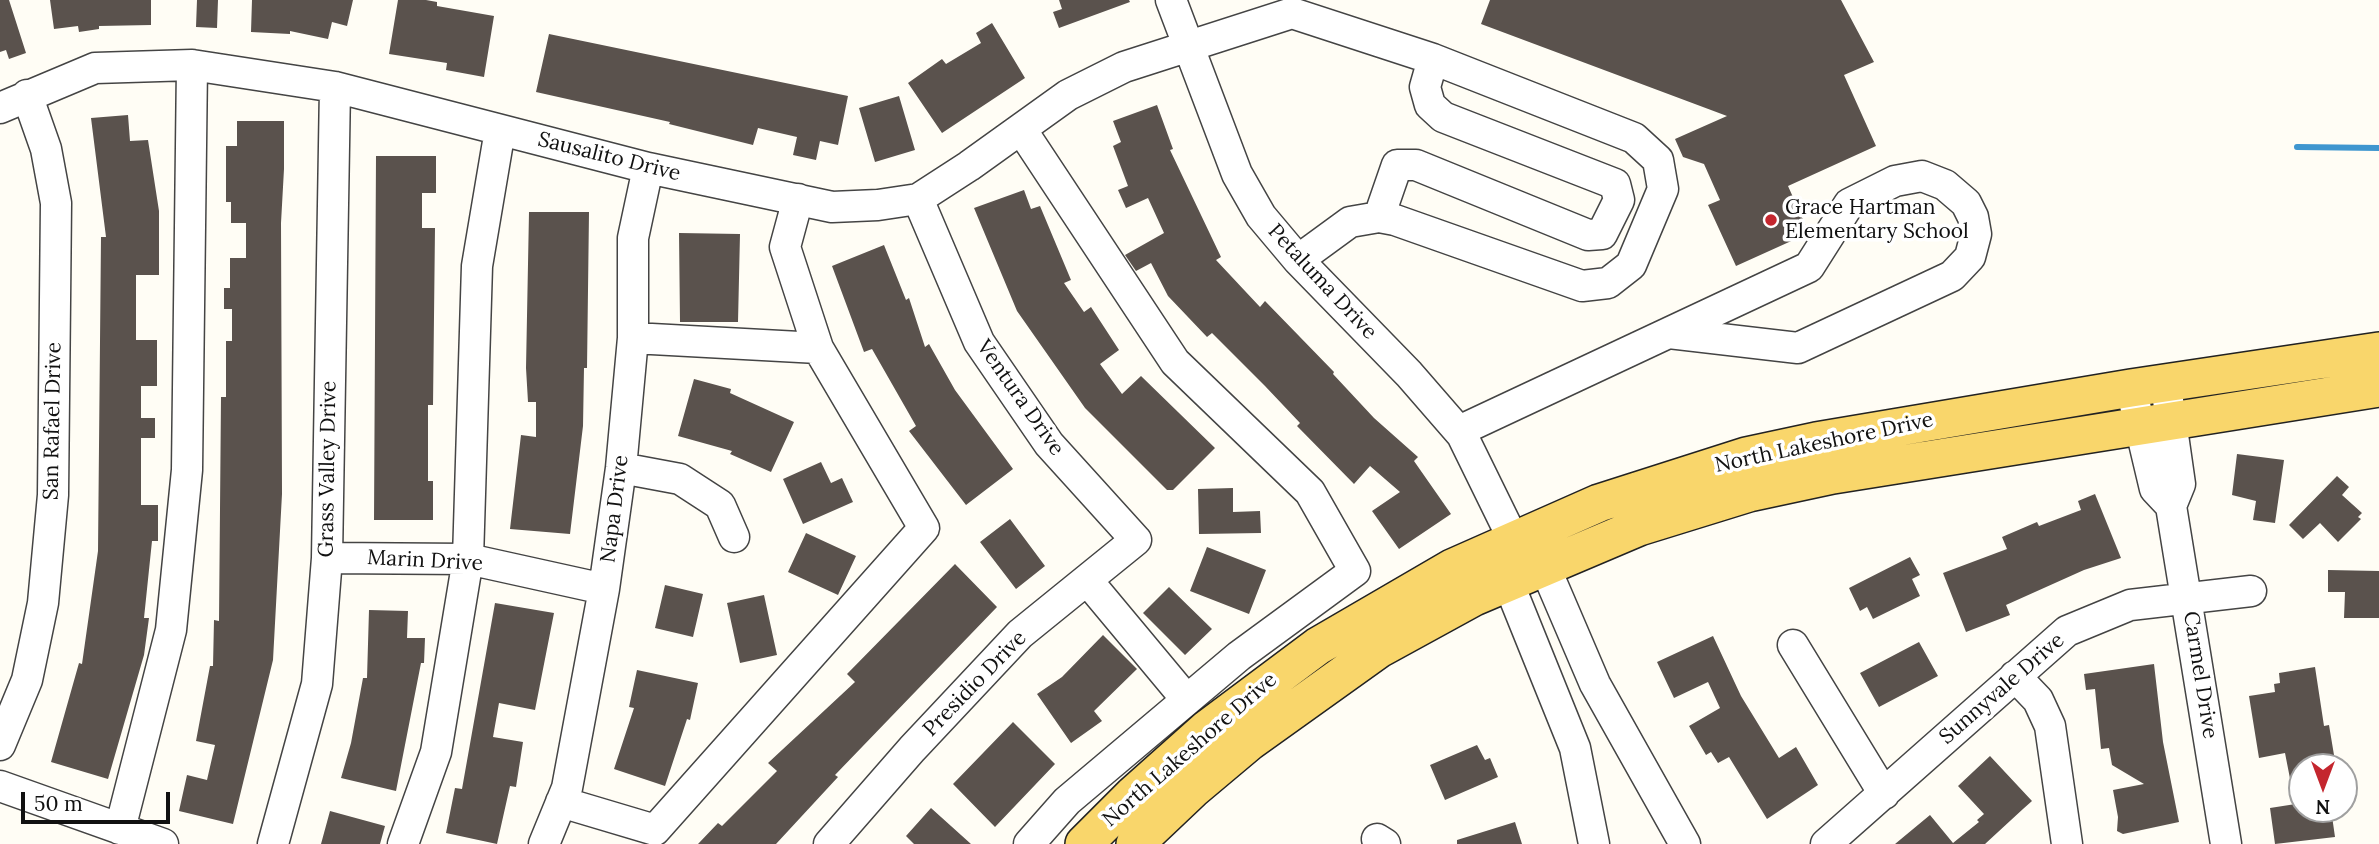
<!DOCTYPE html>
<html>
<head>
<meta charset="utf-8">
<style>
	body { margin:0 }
	#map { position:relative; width:2379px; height:844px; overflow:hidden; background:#fffdf5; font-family:Lora,serif }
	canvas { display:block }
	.north { position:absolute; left:2288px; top:753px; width:70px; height:70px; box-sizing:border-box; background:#fff; border:2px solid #a0a0a0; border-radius:50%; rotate:180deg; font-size:19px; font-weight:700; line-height:28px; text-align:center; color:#111 }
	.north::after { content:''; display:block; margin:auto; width:24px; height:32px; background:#c4262e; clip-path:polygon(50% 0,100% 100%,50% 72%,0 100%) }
	.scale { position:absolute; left:21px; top:792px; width:149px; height:32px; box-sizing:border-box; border:4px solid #111; border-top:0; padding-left:9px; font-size:21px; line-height:24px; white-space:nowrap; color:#111; -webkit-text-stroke:5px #fff; paint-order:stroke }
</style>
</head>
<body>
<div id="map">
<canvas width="2379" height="844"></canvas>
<div class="north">N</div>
<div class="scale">50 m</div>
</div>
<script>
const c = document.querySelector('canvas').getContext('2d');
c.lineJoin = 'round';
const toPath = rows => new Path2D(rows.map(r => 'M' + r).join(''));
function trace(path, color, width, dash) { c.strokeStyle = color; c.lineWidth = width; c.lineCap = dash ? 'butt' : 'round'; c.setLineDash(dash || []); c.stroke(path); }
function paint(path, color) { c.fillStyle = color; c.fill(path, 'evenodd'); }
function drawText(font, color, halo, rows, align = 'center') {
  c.font = font + ' Lora,serif'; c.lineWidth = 7; c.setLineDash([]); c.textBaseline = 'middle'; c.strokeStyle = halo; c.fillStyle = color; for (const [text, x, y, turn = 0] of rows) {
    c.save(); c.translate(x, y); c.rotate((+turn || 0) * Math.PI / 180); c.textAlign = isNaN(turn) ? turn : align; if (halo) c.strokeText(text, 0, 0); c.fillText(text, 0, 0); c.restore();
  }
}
const stream = toPath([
	[2297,147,2379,148]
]);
const building = toPath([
	[0,0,9,0,26,53,9,59,6,50,0,52],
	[50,0,151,0,151,25,99,26,99,29,79,32,78,26,54,29],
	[197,0,218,0,217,28,196,27],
	[252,0,353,0,347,26,332,22,328,39,290,31,290,34,251,32],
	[398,0,426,0,437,2,437,6,494,16,484,77,446,70,447,63,389,54],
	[1059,0,1129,0,1130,2,1059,28,1053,12,1062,9],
	[1490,0,1841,0,1874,62,1844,75,1876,146,1788,186,1809,233,1736,266,1708,205,1720,200,1704,164,1683,157,1675,139,1727,116,1481,24],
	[992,23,1025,78,942,133,908,83,942,59,946,64,981,43,976,33],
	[549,34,848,96,838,145,820,141,816,160,793,155,797,137,758,128,753,145,669,124,670,122,536,92],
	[899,96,915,150,875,162,859,108],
	[1157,105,1173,149,1170,150,1221,257,1216,260,1260,307,1265,301,1334,372,1333,374,1374,418,1418,457,1414,461,1451,514,1399,549,1372,511,1400,492,1370,466,1354,484,1297,426,1300,423,1265,386,1212,333,1207,337,1168,296,1151,263,1136,271,1125,255,1164,233,1148,198,1126,208,1118,190,1128,186,1113,146,1121,142,1113,121],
	[128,115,130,141,148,140,159,211,159,275,136,275,136,340,157,340,157,386,141,386,141,418,155,418,155,438,141,438,141,505,158,505,158,541,152,541,144,618,149,618,144,655,108,779,51,762,79,663,82,664,98,551,101,237,106,237,91,118],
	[237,121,284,121,284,169,281,223,282,494,273,660,233,824,179,811,187,775,207,780,215,745,196,741,210,666,213,666,214,620,219,621,221,397,226,397,226,341,232,341,232,309,224,309,224,288,230,288,230,258,246,258,246,223,231,223,231,202,226,202,226,146,237,146],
	[376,156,436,156,436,193,422,193,422,228,435,228,433,405,428,405,428,481,433,481,433,520,374,520],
	[1024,190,1031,209,1040,206,1071,280,1064,283,1084,312,1091,307,1119,350,1100,364,1122,394,1141,376,1215,448,1173,490,1167,490,1085,408,1017,311,974,208],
	[529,212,589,212,587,368,584,368,583,426,570,534,510,529,521,435,536,437,536,402,528,402,526,368],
	[679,233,740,234,738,322,680,322],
	[884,245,906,300,909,298,925,347,929,344,955,390,1013,469,966,505,909,431,916,426,872,349,864,352,832,266],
	[694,379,731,389,730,393,794,422,771,472,730,454,732,451,678,436],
	[2237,454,2284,460,2275,523,2253,520,2256,501,2232,495],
	[821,462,831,483,842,478,853,502,803,524,783,479],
	[2337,476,2349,487,2342,495,2362,513,2358,517,2361,519,2338,542,2320,523,2303,539,2289,525],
	[1233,488,1233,512,1260,511,1261,533,1199,534,1198,489],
	[2095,494,2121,558,2084,570,2006,605,2010,615,1966,632,1943,573,2007,549,2002,537,2037,522,2039,526,2081,510,2078,501],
	[1010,519,1045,566,1016,589,980,542],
	[806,533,856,556,838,595,788,572],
	[1207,547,1266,570,1249,614,1190,591],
	[1910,557,1920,575,1912,579,1920,596,1873,619,1867,607,1860,611,1849,588],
	[955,564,997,607,835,775,838,777,776,844,698,844,718,823,722,826,777,771,768,763,855,682,847,674],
	[2328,570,2379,571,2379,618,2344,618,2345,592,2328,592],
	[665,585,703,594,693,637,655,628],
	[1169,587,1212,629,1185,655,1143,613],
	[764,595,777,655,740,663,727,603],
	[495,603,554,613,535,710,499,703,493,737,523,742,516,787,510,786,497,844,446,833,455,788,462,789],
	[369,610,408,611,407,638,425,638,424,663,421,663,396,791,341,778,351,743,363,678,367,678],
	[1103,635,1137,669,1094,711,1102,721,1071,743,1037,694,1062,677],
	[1713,636,1741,696,1779,758,1796,747,1818,785,1767,819,1729,757,1718,763,1711,752,1706,755,1689,726,1720,708,1708,682,1674,698,1657,662],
	[1919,642,1938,676,1879,707,1860,673],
	[2154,664,2163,742,2179,822,2123,834,2117,831,2118,817,2113,790,2144,784,2112,765,2109,748,2101,749,2095,689,2086,690,2084,674],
	[2315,667,2324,726,2329,725,2336,767,2302,767,2302,798,2294,799,2285,753,2259,758,2249,696,2275,692,2274,684,2280,683,2279,673],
	[637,670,698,683,690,720,687,719,665,786,614,769,634,708,629,707],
	[1013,722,1055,764,995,827,953,784],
	[1477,745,1485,760,1490,758,1498,777,1445,800,1430,765],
	[1990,756,2032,801,2023,809,1985,844,1895,844,1930,815,1953,843,1979,822,1977,820,1984,814,1958,786],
	[2302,803,2302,809,2331,809,2335,837,2275,844,2270,808],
	[931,808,971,844,914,844,906,836],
	[330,811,385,826,380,844,321,844],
	[1515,822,1522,844,1457,844,1457,840]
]);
const minor = toPath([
	[1171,0,1237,174,1261,216,1298,260,1409,374,1462,435,1513,539,1544,565,1595,684,1685,844],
	[0,108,95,68,192,65,335,87,648,168,832,207,878,205,918,199,969,166,1068,95,1124,67,1292,13,1433,59,1634,138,1658,160,1663,189,1631,265,1608,283,1582,286,1395,220,1379,217,1350,222,1298,260],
	[1021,129,1175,362,1310,492,1355,571,1239,656,1067,801,1029,844],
	[798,199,785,247,818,348],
	[1379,217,1397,165,1416,165,1588,235,1602,234,1619,200,1615,184,1443,117,1430,105,1425,87,1433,59],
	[2131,388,2155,489,2171,506],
	[2168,400,2180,484,2171,506,2226,844],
	[1459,431,1809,267,1849,204,1895,181,1922,176,1945,185,1966,203,1973,217,1976,234,1970,257,1952,276,1798,348,1669,333],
	[621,468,680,479,720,505,734,537],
	[327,558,468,559,604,589],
	[1510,561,1508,582,1575,748,1594,844],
	[1087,580,1187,700],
	[1793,645,1884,794],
	[2015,676,2038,700,2050,726,2067,844],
	[0,745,27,680,43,603,53,495,56,203,46,149,27,95],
	[0,786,163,844],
	[561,802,655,830,924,528,818,348,633,338],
	[120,829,171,630,187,470,192,65],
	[1377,839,1385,844],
	[273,844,317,684,327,558,335,87],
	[403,844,436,752,468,559,477,266,500,130],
	[544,844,567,788,604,589,621,468,633,338,633,238,648,168],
	[829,844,912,749,1020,634,1136,540,1049,444,979,342,918,199],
	[1826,844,2067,631,2130,605,2251,591]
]);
const major = toPath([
	[1084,844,1133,795,1207,729,1318,646,1452,568,1599,503,1746,456,1816,441,2131,388,2379,351],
	[1135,844,1193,789,1249,742,1379,649,1474,597,1639,527,1749,493,1833,475,2379,388]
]);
const markers = [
	[1771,220,7,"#c4262e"]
];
const streetNames = [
	["Sausalito Drive",609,157,14],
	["Petaluma Drive",1322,282,47],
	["Ventura Drive",1020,398,55],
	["San Rafael Drive",53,421,-89],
	["North Lakeshore Drive",1824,443,-12],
	["Grass Valley Drive",328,469,-89],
	["Napa Drive",615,509,-83],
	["Marin Drive",425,561,3],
	["Carmel Drive",2200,675,81],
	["Presidio Drive",975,684,-46],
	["Sunnyvale Drive",2002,689,-41],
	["North Lakeshore Drive",1190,750,-41]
];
const poiNames = [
	["Grace Hartman",1785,208],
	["Elementary School",1785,232]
];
trace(stream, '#3f96cf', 6);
paint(building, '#5a524d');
trace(minor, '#444', 33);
trace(major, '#222', 40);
trace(minor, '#fff', 30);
trace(major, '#f9d66b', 37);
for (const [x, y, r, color] of markers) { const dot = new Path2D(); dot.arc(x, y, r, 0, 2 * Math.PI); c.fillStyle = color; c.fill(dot); trace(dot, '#fff', 2.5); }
drawText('21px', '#111', '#fff', streetNames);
drawText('21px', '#111', '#fff', poiNames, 'left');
</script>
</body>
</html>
